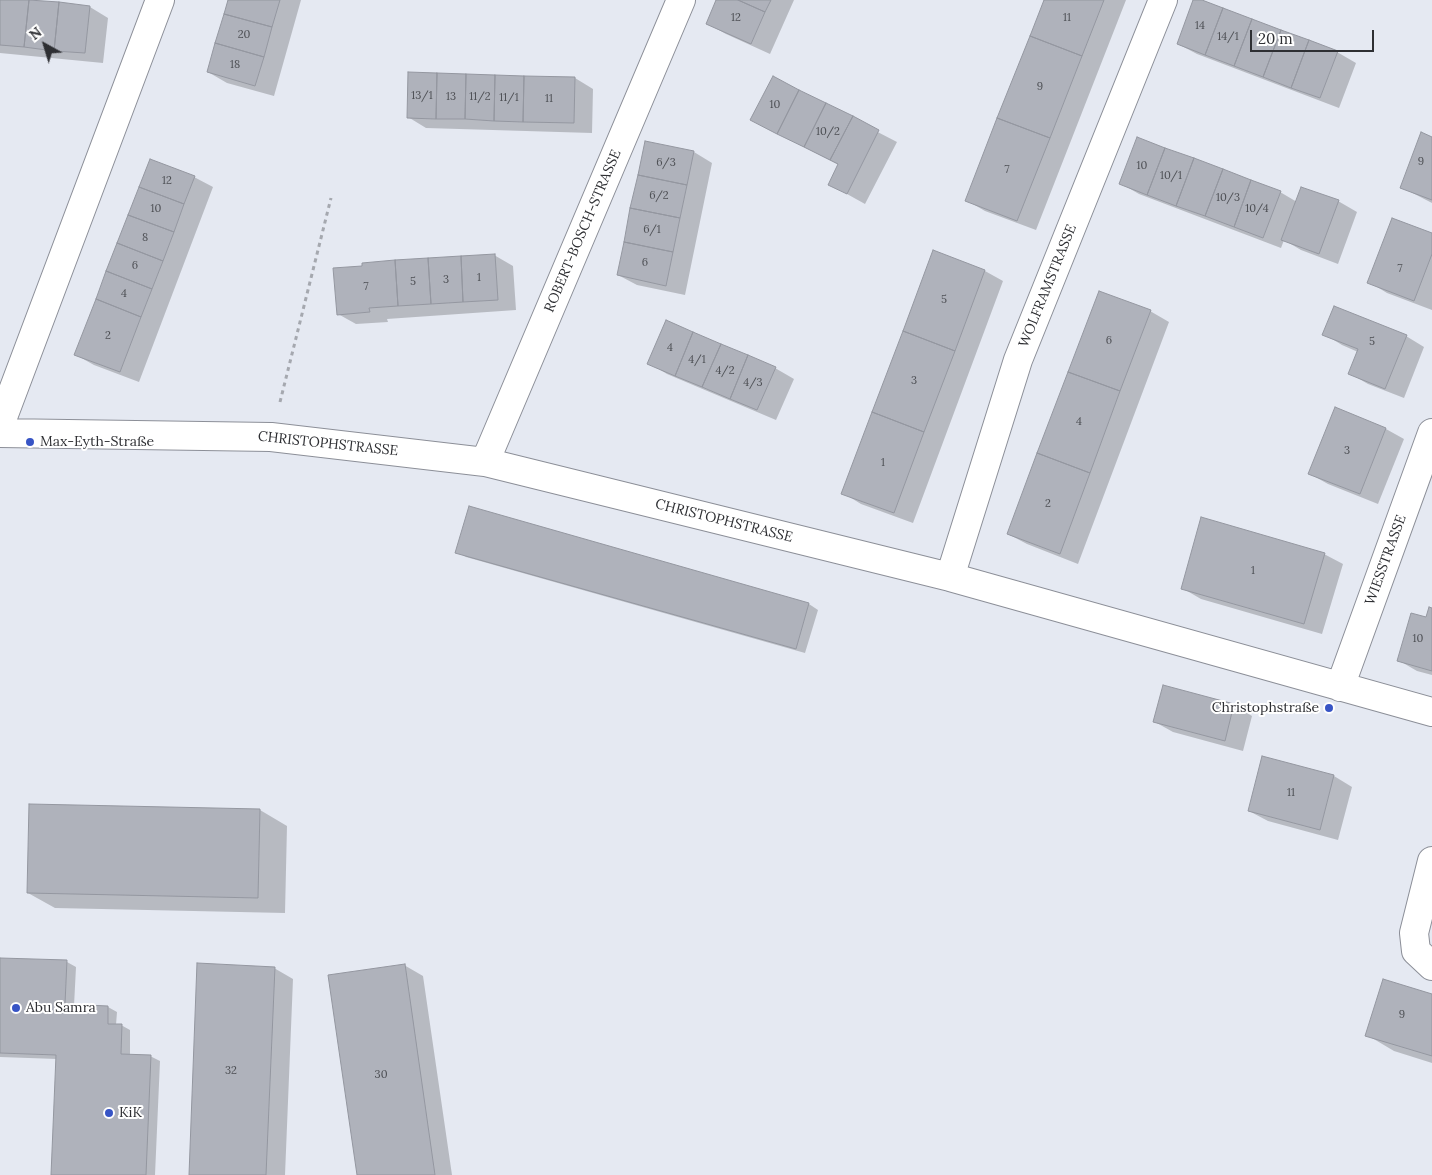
<!DOCTYPE html>
<html>
<head>
<meta charset="utf-8">
<style>
	body { margin:0 }
	#map { position:relative; width:1432px; height:1175px; overflow:hidden; background:#e5e9f2; font-family:Lora,serif }
	canvas { display:block }
	.north { position:absolute; left:20px; top:20px; width:50px; height:50px; -webkit-text-stroke:4px #fff; paint-order:stroke; rotate:321deg; font-size:14px; font-weight:700; line-height:20px; text-align:center; color:#2e2f33 }
	.north::after { content:''; display:block; margin:auto; width:18px; height:22px; background:#2e2f33; clip-path:polygon(50% 0,100% 100%,50% 72%,0 100%) }
	.scale { position:absolute; left:1250px; top:30px; width:124px; height:22px; box-sizing:border-box; border:2px solid #2e2f33; border-top:0; padding-left:6px; font-size:15px; line-height:18px; white-space:nowrap; color:#2e2f33; -webkit-text-stroke:4px #fff; paint-order:stroke }
</style>
</head>
<body>
<div id="map">
<canvas width="1432" height="1175"></canvas>
<div class="north">N</div>
<div class="scale">20 m</div>
</div>
<script>
const c = document.querySelector('canvas').getContext('2d');
c.lineJoin = 'round';
function paint(path, color) { c.fillStyle = color; c.fill(path, 'evenodd'); }
const toPath = rows => new Path2D(rows.map(r => 'M' + r).join(''));
function trace(path, color, width, dash) { c.strokeStyle = color; c.lineWidth = width; c.lineCap = dash ? 'butt' : 'round'; c.setLineDash(dash || []); c.stroke(path); }
function drawText(font, color, halo, rows, align = 'center') {
  c.font = font + ' Lora,serif'; c.lineWidth = 4; c.setLineDash([]); c.textBaseline = 'middle'; c.strokeStyle = halo; c.fillStyle = color; for (const [text, x, y, turn = 0] of rows) {
    c.save(); c.translate(x, y); c.rotate((+turn || 0) * Math.PI / 180); c.textAlign = isNaN(turn) ? turn : align; if (halo) c.strokeText(text, 0, 0); c.fillText(text, 0, 0); c.restore();
  }
}
const shadow = toPath([
	[0,0,23,0,90,7,108,18,103,63,0,53],
	[229,0,301,0,274,96,227,83,208,72],
	[718,0,794,0,770,54,726,34,708,24],
	[1045,0,1126,0,1036,230,985,211,966,200],
	[1195,0,1337,52,1356,63,1339,108,1197,54,1178,44],
	[575,78,593,89,592,133,426,128,408,117],
	[773,78,897,142,865,204,829,184,839,165,770,130],
	[1432,138,1432,203,1401,187],
	[694,152,712,163,685,295,637,285,618,275],
	[194,177,213,187,139,382,94,365,76,355],
	[1120,183,1280,192,1297,202,1338,201,1357,212,1338,264,1301,250,1284,240,1281,248,1139,194],
	[1432,235,1432,310,1387,293,1369,282],
	[934,251,985,271,1003,281,913,523,861,504,843,493],
	[494,255,513,266,516,310,387,319,388,322,356,324,338,314],
	[1150,311,1169,322,1078,564,1027,544,1008,534],
	[1324,334,1406,336,1424,347,1404,398,1368,384,1349,373,1358,352,1342,345],
	[649,363,775,368,794,379,776,420,667,374],
	[1336,409,1386,429,1404,439,1378,504,1328,484,1310,474],
	[470,508,809,604,818,610,805,653,466,557,457,552],
	[1324,554,1343,564,1322,634,1201,599,1182,588],
	[1432,609,1432,675,1417,671,1398,660,1427,619],
	[1164,687,1234,705,1252,716,1243,751,1173,732,1155,722],
	[1263,758,1334,776,1352,787,1338,840,1268,821,1249,811],
	[30,805,260,810,287,826,285,913,55,908,28,893],
	[0,959,67,962,76,967,74,1006,108,1007,117,1012,116,1025,121,1025,130,1030,130,1055,150,1056,160,1061,155,1175,52,1175,57,1059,0,1057],
	[404,965,423,976,452,1175,358,1175],
	[274,968,293,979,285,1175,190,1175],
	[1432,995,1432,1063,1394,1051,1367,1035]
]);
const building = toPath([
	[0,0,29,0,24,47,0,45,0,0],
	[29,0,59,2,54,51,24,47,29,0],
	[228,0,280,0,272,27,224,14,228,0],
	[716,0,738,0,765,12,751,44,706,24,716,0],
	[738,0,771,0,765,12,738,0],
	[1044,0,1104,0,1082,56,1030,36,1044,0],
	[1193,0,1202,0,1223,8,1205,55,1177,44,1193,0],
	[59,2,90,6,85,53,54,51,59,2],
	[1223,8,1252,19,1234,66,1205,55,1223,8],
	[224,14,272,27,264,57,215,43,224,14],
	[1252,19,1281,30,1263,77,1234,66,1252,19],
	[1281,30,1309,40,1291,88,1263,77,1281,30],
	[1030,36,1082,56,1050,138,997,118,1030,36],
	[1309,40,1338,51,1320,98,1291,88,1309,40],
	[215,43,264,57,255,86,207,72,215,43],
	[408,72,437,73,436,119,407,118,408,72],
	[437,73,466,74,465,119,436,119,437,73],
	[466,74,495,75,494,121,465,119,466,74],
	[495,75,524,76,523,122,494,121,495,75],
	[524,76,575,77,574,123,523,122,524,76],
	[773,76,799,90,777,134,750,120,773,76],
	[799,90,826,103,804,147,777,134,799,90],
	[826,103,853,116,830,160,804,147,826,103],
	[853,116,879,130,847,194,828,185,838,164,830,160,853,116],
	[997,118,1050,138,1017,221,965,201,997,118],
	[1421,132,1432,137,1432,200,1400,188,1421,132],
	[1137,137,1165,148,1147,195,1119,184,1137,137],
	[645,141,694,151,687,185,638,175,645,141],
	[1165,148,1194,158,1176,206,1147,195,1165,148],
	[1194,158,1223,169,1205,216,1176,206,1194,158],
	[150,159,195,176,184,204,139,187,150,159],
	[1223,169,1251,180,1234,227,1205,216,1223,169],
	[638,175,687,185,680,218,630,208,638,175],
	[1251,180,1281,191,1263,238,1234,227,1251,180],
	[139,187,184,204,174,232,128,215,139,187],
	[1301,187,1339,200,1319,254,1281,240,1301,187],
	[630,208,680,218,673,252,624,242,630,208],
	[128,215,174,232,163,261,117,243,128,215],
	[1392,218,1432,233,1432,254,1414,301,1367,283,1392,218],
	[624,242,673,252,666,286,617,275,624,242],
	[117,243,163,261,152,289,106,271,117,243],
	[933,250,985,270,955,351,903,331,933,250],
	[495,254,498,300,463,302,461,256,495,254],
	[461,256,463,302,431,304,428,258,461,256],
	[428,258,431,304,398,306,395,260,428,258],
	[395,260,398,306,369,308,370,312,337,315,333,268,362,266,362,263,395,260],
	[106,271,152,289,141,317,96,299,106,271],
	[1099,291,1151,310,1120,391,1068,372,1099,291],
	[96,299,141,317,120,372,74,355,96,299],
	[1334,306,1407,335,1385,389,1348,374,1358,349,1322,335,1334,306],
	[666,320,693,332,675,376,647,364,666,320],
	[903,331,955,351,924,432,872,412,903,331],
	[693,332,721,344,702,387,675,376,693,332],
	[721,344,748,355,730,399,702,387,721,344],
	[748,355,776,367,757,410,730,399,748,355],
	[1068,372,1120,391,1090,473,1037,453,1068,372],
	[1335,407,1386,428,1360,494,1308,474,1335,407],
	[872,412,924,432,894,513,841,494,872,412],
	[1037,453,1090,473,1060,554,1007,534,1037,453],
	[469,506,809,603,796,649,455,553,469,506],
	[1201,517,1325,553,1304,624,1181,589,1201,517],
	[1429,607,1432,608,1432,671,1397,661,1411,613,1426,617,1429,607],
	[1163,685,1234,704,1225,741,1153,722,1163,685],
	[1262,756,1334,775,1320,830,1248,811,1262,756],
	[29,804,260,809,258,898,27,893,29,804],
	[0,958,67,960,65,1004,108,1006,108,1024,122,1024,121,1054,151,1055,146,1175,51,1175,56,1055,0,1053,0,958],
	[197,963,275,967,266,1175,189,1175,197,963],
	[405,964,435,1175,357,1175,328,975,405,964],
	[1383,979,1432,994,1432,1056,1365,1036,1383,979]
]);
const path = toPath([
	[280,402,331,198]
]);
const minor = toPath([
	[0,425,160,0],
	[0,433,271,437,485,462,950,577,1432,712],
	[485,462,681,0],
	[950,577,1018,360,1163,0],
	[1340,687,1432,433],
	[1432,861,1414,933,1416,951,1432,966]
]);
const markers = [
	[30,442,5,"#3754c5"],
	[1329,708,5,"#3754c5"],
	[16,1008,5,"#3754c5"],
	[109,1113,5,"#3754c5"]
];
const numberNames = [
	["12",736,18],
	["11",1067,18],
	["14",1200,26],
	["20",244,35],
	["14/1",1228,37],
	["18",235,65],
	["9",1040,87],
	["13/1",422,96],
	["13",451,97],
	["11/2",480,97],
	["11/1",509,98],
	["11",549,99],
	["10",775,105],
	["10/2",828,132],
	["9",1421,162],
	["6/3",666,163],
	["10",1142,166],
	["7",1007,170],
	["10/1",1171,176],
	["12",167,181],
	["6/2",659,196],
	["10/3",1228,198],
	["10",156,209],
	["10/4",1257,209],
	["6/1",652,230],
	["8",145,238],
	["6",645,263],
	["6",135,266],
	["7",1400,269],
	["1",479,278],
	["3",446,280],
	["5",413,282],
	["7",366,287],
	["4",124,294],
	["5",944,300],
	["2",108,336],
	["6",1109,341],
	["5",1372,342],
	["4",670,348],
	["4/1",697,360],
	["4/2",725,371],
	["3",914,381],
	["4/3",753,383],
	["4",1079,422],
	["3",1347,451],
	["1",883,463],
	["2",1048,504],
	["1",1253,571],
	["10",1418,639],
	["11",1291,793],
	["9",1402,1015],
	["32",231,1071],
	["30",381,1075]
];
const streetNames = [
	["ROBERT-BOSCH-STRASSE",583,231,-67],
	["WOLFRAMSTRASSE",1048,286,-68],
	["CHRISTOPHSTRASSE",328,444,6],
	["CHRISTOPHSTRASSE",724,521,14],
	["WIESSTRASSE",1386,560,-70]
];
const poiNames = [
	["Max-Eyth-Straße",40,442],
	["Christophstraße",1319,708,"right"],
	["Abu Samra",26,1008],
	["KiK",119,1113]
];
paint(shadow, '#0003');
paint(building, '#afb2bb');
trace(building, '#9497a0', 1);
trace(minor, '#8c8f98', 30);
trace(path, '#a5a8af', 3, [4, 4]);
trace(minor, '#fff', 28);
for (const [x, y, r, color] of markers) { const dot = new Path2D(); dot.arc(x, y, r, 0, 2 * Math.PI); c.fillStyle = color; c.fill(dot); trace(dot, '#fff', 2); }
drawText('11px', '#4e5055', null, numberNames);
drawText('14px', '#2e2f33', '#fff', streetNames);
drawText('14px', '#2e2f33', '#fff', poiNames, 'left');
</script>
</body>
</html>
